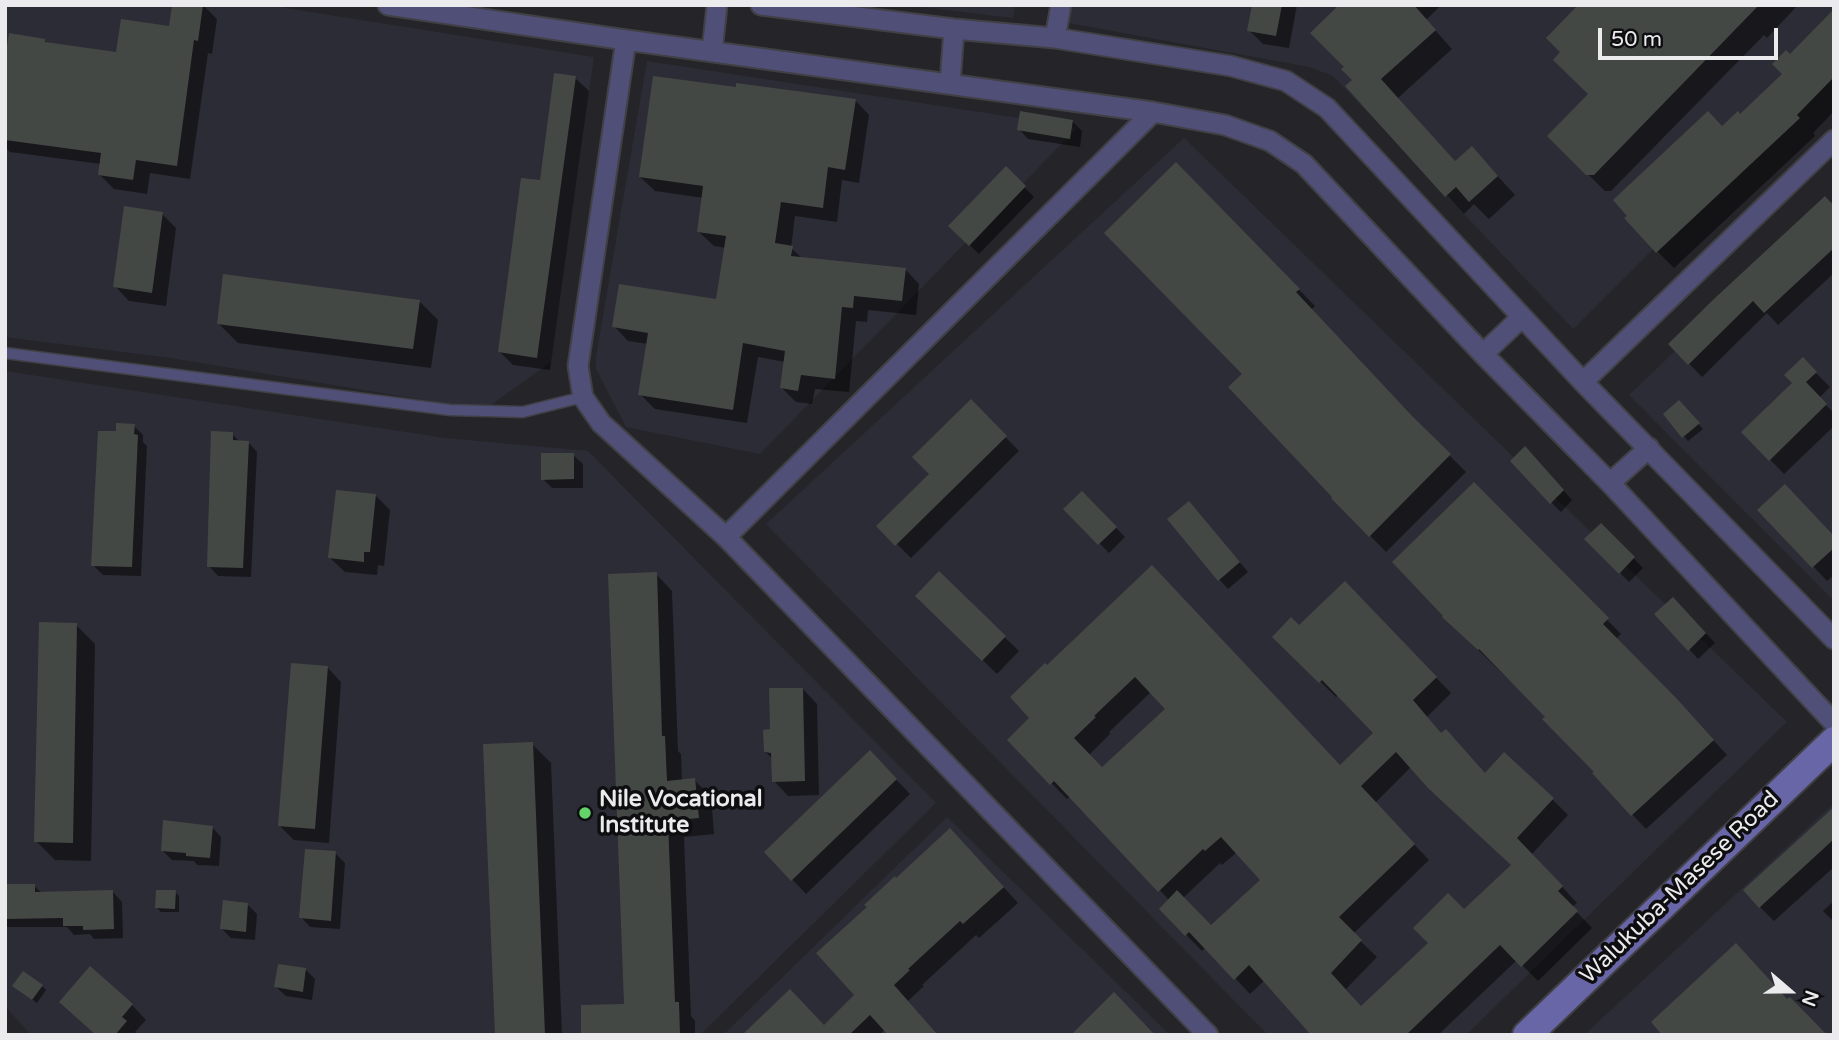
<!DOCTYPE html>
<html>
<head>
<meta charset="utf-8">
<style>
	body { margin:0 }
	#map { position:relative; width:1839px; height:1040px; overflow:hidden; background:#242429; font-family:"Varela Round",sans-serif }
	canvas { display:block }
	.frame { position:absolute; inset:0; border:7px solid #ebebee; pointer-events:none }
	.north { position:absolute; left:1755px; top:956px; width:70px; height:70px; -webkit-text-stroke:5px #0e0e10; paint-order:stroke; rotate:110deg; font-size:19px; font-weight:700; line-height:28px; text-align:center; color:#ebebee }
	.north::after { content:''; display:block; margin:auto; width:24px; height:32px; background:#ebebee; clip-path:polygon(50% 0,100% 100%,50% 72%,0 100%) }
	.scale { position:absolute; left:1598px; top:28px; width:180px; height:32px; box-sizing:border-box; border:4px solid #ebebee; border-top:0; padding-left:9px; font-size:21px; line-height:24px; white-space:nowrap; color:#ebebee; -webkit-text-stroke:5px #0e0e10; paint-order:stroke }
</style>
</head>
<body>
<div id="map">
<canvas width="1839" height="1040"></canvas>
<div class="frame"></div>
<div class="north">N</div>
<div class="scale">50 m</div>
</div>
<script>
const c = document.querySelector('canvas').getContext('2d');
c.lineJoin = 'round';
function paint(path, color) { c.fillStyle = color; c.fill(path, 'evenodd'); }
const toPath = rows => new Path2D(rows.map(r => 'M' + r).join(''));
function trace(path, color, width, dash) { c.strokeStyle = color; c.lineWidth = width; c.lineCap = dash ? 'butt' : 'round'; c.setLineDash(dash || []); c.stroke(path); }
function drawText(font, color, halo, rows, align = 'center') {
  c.font = font + ' "Varela Round",sans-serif'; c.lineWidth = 7; c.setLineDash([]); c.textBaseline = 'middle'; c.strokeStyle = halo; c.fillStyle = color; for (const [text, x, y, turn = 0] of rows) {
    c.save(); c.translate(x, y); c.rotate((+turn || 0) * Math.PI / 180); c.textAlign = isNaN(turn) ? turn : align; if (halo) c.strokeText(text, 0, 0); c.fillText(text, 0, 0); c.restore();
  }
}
const built = toPath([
	[5,5,267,5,594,57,551,362,484,410,171,358,5,337],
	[906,5,1015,5,1013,18],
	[1062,5,1834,5,1834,68,1573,329,1333,76,1309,67,1058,21],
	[647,61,1078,127,760,454,626,427,596,369,596,356],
	[1184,138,1787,722,1466,1035,1268,1035,766,524],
	[1834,199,1834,601,1629,395],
	[5,371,445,438,588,451,936,803,700,1035,31,1035,5,1006],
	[1834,803,1834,1035,1584,1035],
	[947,817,1170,1035,723,1035]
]);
const shadow = toPath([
	[174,5,203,5,217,19,212,54,208,53,190,179,150,173,147,194,114,189,100,175,101,164,10,152,5,147,5,72,44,40,48,44,118,54,171,28],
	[1254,5,1297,5,1289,48,1263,44,1249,30],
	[1341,5,1441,5,1426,20,1452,49,1398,98,1456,163,1472,148,1515,195,1489,219,1474,204,1464,214,1348,86,1354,80,1346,67],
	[1580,5,1798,5,1767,38,1764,35,1611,191,1605,191,1549,136,1590,94,1563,53],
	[1834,12,1834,111,1813,133,1815,136,1674,268,1657,251,1722,128,1740,117,1785,74,1790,57],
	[575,78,589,91,550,370,513,365,500,352],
	[855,100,869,115,859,183,842,180,837,222,795,216,791,248,803,259,905,269,919,284,916,315,868,310,867,322,856,321,849,392,815,389,812,404,796,402,781,387,785,362,758,357,747,423,655,409,640,394,648,344,628,341,614,326,717,301,726,248,714,246,699,232,704,198,655,191,640,177],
	[1073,122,1082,131,1080,147,1028,139,1019,129],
	[1176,164,1315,306,1311,310,1425,431,1466,472,1386,552,1333,498,1244,374],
	[1006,169,1034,197,979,254,950,226],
	[1834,207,1834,273,1778,325,1767,313,1702,377,1670,344],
	[162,214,176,228,166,306,129,301,115,286],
	[419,301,438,320,431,368,238,343,219,324],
	[1803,360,1830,387,1819,398,1834,413,1834,426,1784,474,1744,433,1794,383],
	[971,402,1019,451,911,558,879,526,932,474],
	[1679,402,1703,429,1688,441,1666,414],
	[134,426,143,435,143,442,147,446,141,576,103,575,93,565,118,433],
	[232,434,240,442,248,442,257,452,251,577,218,576,209,566],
	[573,455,583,464,583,488,552,488,543,479],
	[1534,458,1572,500,1561,512,1551,502],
	[1474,485,1621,634,1616,639,1692,717,1727,755,1646,829,1594,774,1596,772,1547,717,1459,631],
	[1082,493,1125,537,1109,553,1066,509],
	[376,496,390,510,384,566,378,565,377,575,345,572,330,558],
	[1760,510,1834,537,1834,575,1827,581],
	[1198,512,1248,572,1228,589,1219,579],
	[1601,525,1643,568,1629,582,1586,539],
	[1152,567,1341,767,1375,733,1338,695,1336,697,1275,637,1299,628,1360,599,1451,693,1427,717,1442,735,1486,775,1552,799,1568,815,1532,854,1577,903,1572,907,1592,928,1538,981,1517,960,1438,1035,1314,1035,1265,980,1250,994,1206,947,1202,951,1161,909,1169,900,1071,796,1067,799,1009,740,1032,718,1047,668],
	[1151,692,1167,709,1102,769,1089,755,1110,734,1109,732],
	[1411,767,1513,866,1362,1008,1346,989,1377,957,1353,934,1429,860,1375,803],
	[1237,852,1262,880,1211,928,1183,898,1220,863,1222,865],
	[656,574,672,591,678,751,681,754,682,781,694,780,711,796,714,834,684,837,691,1016,695,1021,695,1035,583,1035,626,1006],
	[939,574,1019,651,997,674,917,596],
	[1682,608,1715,643,1698,659,1689,649],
	[76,625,95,644,91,861,55,860,36,841],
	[327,667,341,682,329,843,294,840,280,826],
	[803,689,817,704,819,795,788,796,774,781,773,759,765,752,772,731],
	[532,744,551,763,562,1035,496,1035],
	[884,767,910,794,806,894,792,879],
	[1834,820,1834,867,1774,921,1760,907],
	[212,827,221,837,219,866,197,865,194,861,172,860,162,850],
	[965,845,1018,903,979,938,976,935,922,985,924,986,908,1001,938,1035,890,1035,885,1029,880,1035,745,1035,824,1027,857,995],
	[335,853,345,863,340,929,310,927,301,917],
	[5,886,34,886,43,894,113,892,122,902,123,938,94,939,90,934,74,935,67,927,5,927],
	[175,892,179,896,179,912,161,912,157,908],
	[1834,901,1834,922,1823,911],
	[247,904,257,914,255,940,231,938,222,929],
	[306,970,315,979,312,1000,286,996,276,987],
	[42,986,46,990,37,1003,18,990],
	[132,1005,146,1020,135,1032,138,1035,97,1035]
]);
const building = toPath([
	[172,5,203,5,198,41,194,40,177,166,136,160,133,180,98,175,101,153,5,140,5,60,9,33,45,39,45,42,116,52,121,19,169,26],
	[1252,5,1282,5,1276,36,1247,31],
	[1339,5,1414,5,1436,30,1381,79,1455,161,1472,146,1498,176,1469,202,1456,187,1445,197,1345,86,1352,80,1341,69,1344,67,1310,33],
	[1578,5,1759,5,1594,175,1586,175,1547,136,1588,94,1553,60,1560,52,1546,38],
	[1834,9,1834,77,1797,115,1800,118,1656,253,1624,218,1627,216,1613,200,1708,111,1722,126,1738,111,1740,114,1782,74,1772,64,1786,50,1790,54],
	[554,73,576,76,537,358,498,352,521,178,540,180],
	[653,76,736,87,736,83,856,99,845,170,828,167,823,208,781,202,775,243,793,246,791,256,906,268,902,301,854,296,853,308,842,307,835,379,801,375,798,391,780,388,785,351,743,343,733,410,638,395,648,333,612,327,619,284,716,299,726,236,697,232,703,186,639,177],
	[1020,111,1073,120,1070,139,1017,130],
	[1176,162,1300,289,1296,292,1413,417,1451,454,1369,537,1331,498,1332,497,1228,387,1242,374,1104,233],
	[1006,166,1026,186,969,246,948,226],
	[1825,196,1834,206,1834,248,1764,313,1753,301,1688,365,1668,344,1715,298],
	[124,206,163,212,152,293,113,287],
	[223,274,420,300,413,349,217,324],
	[1803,357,1817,372,1806,382,1827,404,1769,461,1741,432,1792,383,1784,375],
	[971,399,1007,436,895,546,876,526,929,474,912,457],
	[1679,400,1700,423,1682,438,1663,414],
	[116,423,135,424,134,434,138,435,132,567,91,566,98,431,116,431],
	[211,431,233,432,233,440,249,441,243,568,207,567],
	[1525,446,1564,490,1550,504,1510,461],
	[541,453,574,453,574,479,541,480],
	[1474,482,1609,618,1603,624,1678,700,1714,740,1631,816,1592,773,1594,772,1542,719,1545,717,1479,649,1478,650,1442,617,1443,616,1392,562],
	[1785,484,1834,536,1834,548,1812,568,1757,510],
	[336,490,376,494,370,552,364,552,364,562,328,558],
	[1082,491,1117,527,1098,545,1063,509],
	[1189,501,1240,562,1218,581,1167,519],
	[1601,523,1635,557,1619,574,1584,539],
	[1152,565,1340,765,1373,733,1322,680,1319,683,1272,637,1291,617,1299,625,1345,581,1437,677,1413,700,1441,733,1446,729,1485,773,1504,752,1554,798,1517,838,1563,886,1558,891,1578,911,1521,967,1500,945,1406,1035,1311,1035,1249,965,1234,980,1189,932,1185,936,1159,909,1177,890,1211,925,1260,880,1221,837,1205,851,1203,849,1158,892,1054,781,1050,785,1007,740,1029,718,1010,697,1045,663,1047,665],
	[1135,677,1165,709,1102,767,1074,738,1096,717,1094,716],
	[1396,752,1428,788,1511,865,1464,909,1448,893,1413,928,1428,943,1361,1006,1331,973,1362,940,1339,917,1415,844,1361,786],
	[939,571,1006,636,982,661,915,596],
	[657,572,662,736,665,736,667,781,695,778,699,818,668,821,675,1002,679,1002,680,1035,581,1035,581,1005,624,1004,608,574],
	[1673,597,1706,633,1688,651,1654,614],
	[39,622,77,623,73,843,34,842],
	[291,663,328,666,315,829,278,826],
	[769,688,803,688,805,781,772,782,771,753,764,752,763,730,770,729],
	[533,742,545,1035,495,1035,483,744],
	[870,750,897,779,791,881,764,852],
	[1834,807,1834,839,1759,908,1743,890],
	[163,820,213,826,210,858,186,856,186,853,161,851],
	[950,828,1004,887,963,924,960,921,908,969,910,970,894,985,938,1035,888,1035,870,1015,849,1035,742,1035,790,989,824,1025,854,995,816,953,867,907,864,905,895,876,896,878],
	[305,849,336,851,331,921,299,918],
	[5,884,35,884,35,892,113,890,114,929,83,930,83,926,63,926,63,918,5,919],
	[156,890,176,890,175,909,155,908],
	[223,900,248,903,246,932,220,929],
	[1736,943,1787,999,1790,997,1827,1035,1662,1035,1651,1022],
	[278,964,306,968,303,992,274,987],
	[90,966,133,1004,122,1017,127,1021,115,1035,96,1035,59,1002],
	[23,971,43,985,32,1000,12,986],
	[1114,992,1155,1035,1071,1035]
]);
const lane = toPath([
	[5,353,450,410,523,412,583,397]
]);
const street = toPath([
	[388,5,626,40,1153,112,1225,125,1270,141,1304,164,1483,354,1610,483,1834,723],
	[761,5,954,29,1055,38,1231,66,1286,81,1327,108,1583,382,1834,639],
	[1055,38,1061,5],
	[626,40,578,366,583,397,601,423,726,537,1208,1035],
	[712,52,717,5],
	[950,84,954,29],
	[1483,354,1522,317],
	[1583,382,1834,140],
	[1610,483,1649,448],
	[726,537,1153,112]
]);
const secondary = toPath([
	[1527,1035,1834,741]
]);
const markers = [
	[585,813,7,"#63d468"]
];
const poiNames = [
	["Nile Vocational",599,800],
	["Institute",599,826]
];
const streetNames = [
	["Walukuba-Masese Road",1680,888,-44]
];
paint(built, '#2c2c36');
paint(shadow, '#0007');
paint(building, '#444844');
trace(lane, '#404045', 13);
trace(street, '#404045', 23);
trace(secondary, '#404045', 32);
trace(lane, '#504f78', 10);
trace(street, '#504f78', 19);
trace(secondary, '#6866a7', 28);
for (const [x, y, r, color] of markers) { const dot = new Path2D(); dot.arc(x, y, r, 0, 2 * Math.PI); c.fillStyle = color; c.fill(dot); trace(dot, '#0e0e10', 2.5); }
drawText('bold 23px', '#ebebee', '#0e0e10', poiNames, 'left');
drawText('23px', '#ebebee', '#0e0e10', streetNames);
</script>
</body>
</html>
